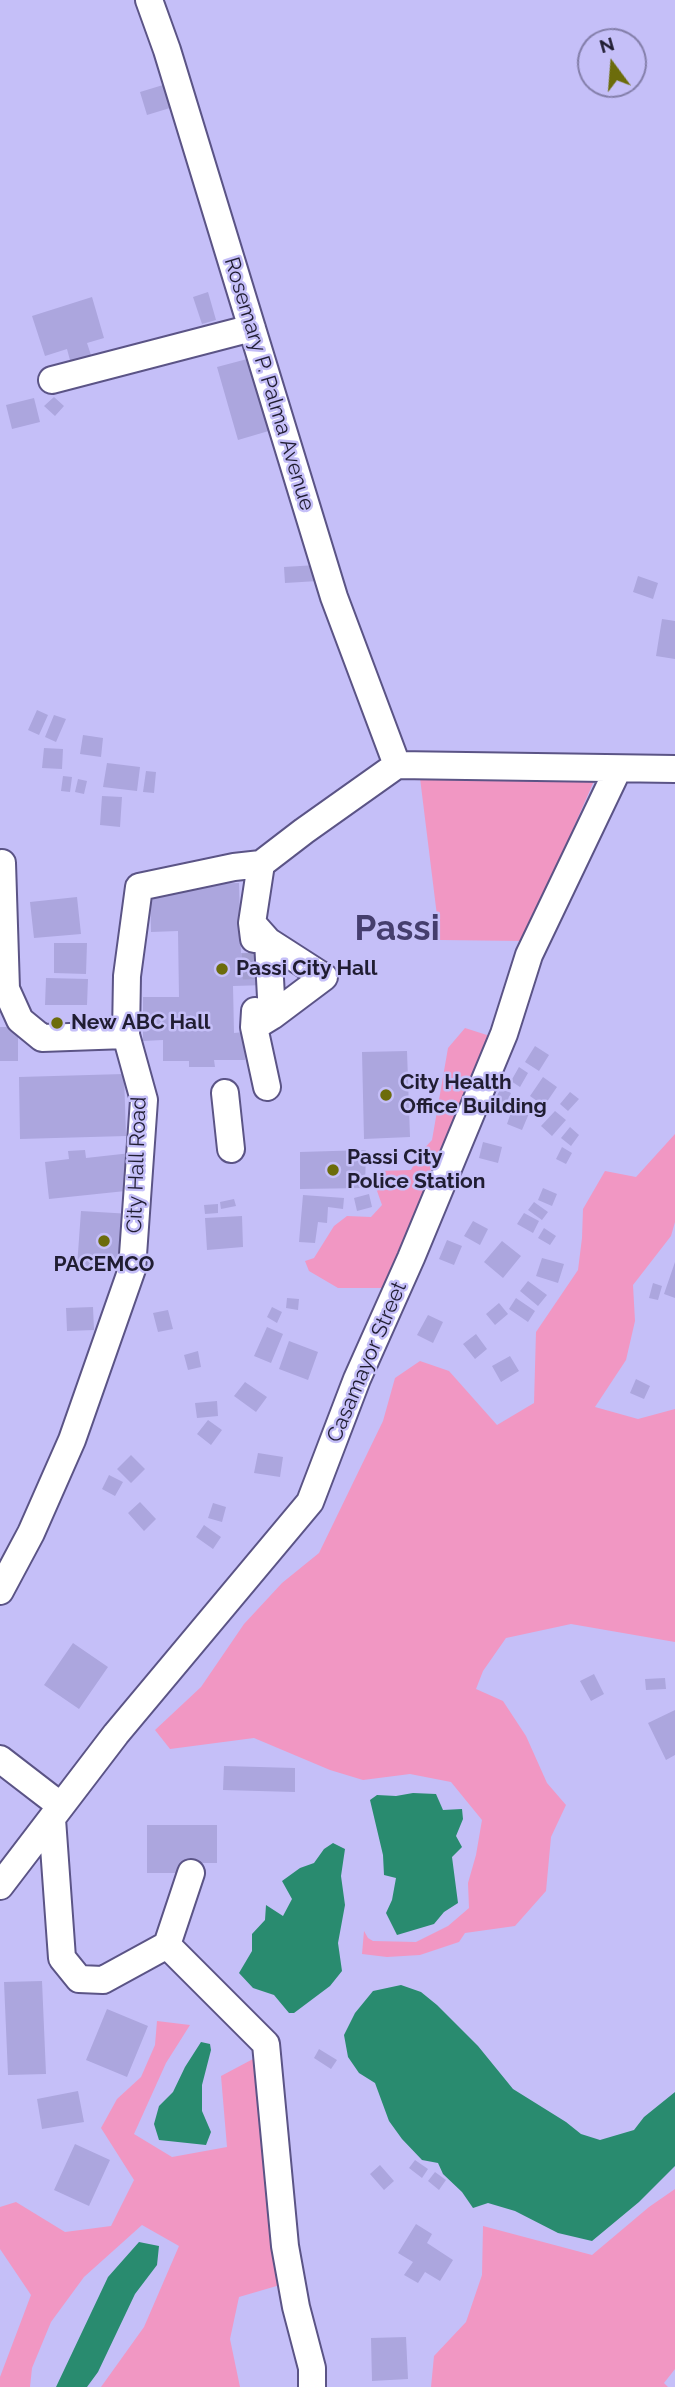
<!DOCTYPE html>
<html>
<head>
<meta charset="utf-8">
<style>
	body { margin:0 }
	#map { position:relative; width:675px; height:2387px; overflow:hidden; background:#c5bff8; font-family:Raleway,sans-serif }
	canvas { display:block }
	.north { position:absolute; left:577px; top:28px; width:70px; height:70px; box-sizing:border-box; background:#c5bff8; border:2px solid #837ea9; border-radius:50%; rotate:344deg; font-size:19px; font-weight:700; line-height:28px; text-align:center; color:#201d32 }
	.north::after { content:''; display:block; margin:auto; width:24px; height:32px; background:#6c6c0b; clip-path:polygon(50% 0,100% 100%,50% 72%,0 100%) }
</style>
</head>
<body>
<div id="map">
<canvas width="675" height="2387"></canvas>
<div class="north">N</div>
</div>
<script>
const c = document.querySelector('canvas').getContext('2d');
c.lineJoin = 'round';
function paint(path, color) { c.fillStyle = color; c.fill(path, 'evenodd'); }
const toPath = rows => new Path2D(rows.map(r => 'M' + r).join(''));
function trace(path, color, width, dash) { c.strokeStyle = color; c.lineWidth = width; c.lineCap = dash ? 'butt' : 'round'; c.setLineDash(dash || []); c.stroke(path); }
function drawText(font, color, halo, rows, align = 'center') {
  c.font = font + ' Raleway,sans-serif'; c.lineWidth = 5; c.setLineDash([]); c.textBaseline = 'middle'; c.strokeStyle = halo; c.fillStyle = color; for (const [text, x, y, turn = 0] of rows) {
    c.save(); c.translate(x, y); c.rotate((+turn || 0) * Math.PI / 180); c.textAlign = isNaN(turn) ? turn : align; if (halo) c.strokeText(text, 0, 0); c.fillText(text, 0, 0); c.restore();
  }
}
const green = toPath([
	[420,778,594,781,524,941,440,940],
	[465,1028,490,1036,388,1288,338,1288,309,1271,305,1261,314,1258,334,1226,347,1216,371,1217,382,1205,376,1188,379,1171,411,1170,420,1153,432,1140,448,1048],
	[675,1134,675,1222,671,1236,633,1285,635,1321,626,1360,595,1407,638,1419,675,1409,675,1642,571,1624,506,1638,483,1671,476,1689,503,1701,526,1736,547,1783,566,1805,551,1837,546,1891,515,1926,465,1933,459,1942,420,1955,387,1957,362,1954,364,1931,368,1938,373,1941,416,1942,448,1926,469,1908,468,1883,476,1855,482,1820,451,1782,410,1774,363,1780,330,1770,254,1738,170,1749,155,1730,201,1687,244,1624,282,1583,319,1553,383,1421,395,1378,420,1361,449,1371,497,1425,534,1403,536,1332,578,1270,582,1238,583,1209,605,1171,636,1177],
	[157,2021,190,2025,166,2063,134,2134,172,2157,227,2147,221,2076,253,2059,272,2125,280,2285,239,2297,230,2339,240,2387,101,2387,144,2327,179,2246,142,2225,84,2277,51,2322,32,2368,30,2387,0,2387,0,2377,31,2295,0,2249,0,2207,16,2202,65,2232,111,2226,134,2180,101,2128,117,2099,141,2077,155,2045],
	[675,2189,675,2369,664,2383,668,2387,431,2387,434,2356,466,2322,482,2275,483,2226,592,2255,649,2207]
]);
const water = toPath([
	[413,1793,436,1794,443,1810,462,1809,463,1819,456,1836,462,1847,452,1857,458,1903,444,1912,434,1924,397,1935,386,1913,392,1900,396,1878,384,1875,383,1855,370,1800,377,1795,396,1796],
	[333,1843,345,1849,341,1876,345,1905,338,1943,342,1971,330,1986,294,2013,289,2013,274,1995,253,1988,239,1973,252,1951,252,1934,265,1920,266,1905,283,1916,292,1899,282,1881,300,1868,314,1863,324,1849],
	[401,1985,421,1992,437,2005,478,2046,513,2089,566,2122,581,2134,600,2140,634,2130,644,2117,675,2092,675,2166,639,2202,592,2241,558,2233,515,2211,488,2203,473,2208,462,2192,443,2174,438,2163,422,2160,402,2139,389,2121,375,2083,359,2073,348,2057,344,2035,355,2013,373,1991],
	[201,2042,210,2044,211,2050,202,2085,202,2111,211,2132,206,2145,159,2140,154,2124,159,2106,173,2092,185,2067],
	[139,2242,159,2246,157,2265,135,2294,98,2372,87,2387,56,2387,108,2277]
]);
const building = toPath([
	[163,85,170,108,147,115,140,92],
	[208,292,216,320,202,324,193,297],
	[92,297,104,338,87,343,92,358,71,364,67,349,45,356,32,316],
	[251,358,272,430,238,440,217,367],
	[54,397,64,406,55,416,44,406],
	[34,398,40,422,12,429,6,405],
	[317,565,318,581,285,583,284,567],
	[638,576,658,583,653,599,633,592],
	[662,619,675,621,675,659,656,656],
	[37,710,48,715,39,735,28,730],
	[54,715,66,719,56,742,45,737],
	[83,735,103,738,101,757,80,754],
	[44,748,63,749,62,769,42,768],
	[107,763,140,767,137,791,103,787],
	[146,771,156,772,154,793,143,792],
	[63,776,72,777,70,792,61,791],
	[78,779,87,781,84,794,75,792],
	[102,796,122,797,120,827,100,825],
	[239,883,241,953,266,952,267,985,233,986,234,1033,244,1032,245,1060,214,1060,215,1067,189,1067,189,1061,163,1061,163,1040,143,1041,143,997,179,997,178,931,151,932,150,885],
	[77,897,81,934,34,938,30,902],
	[54,943,87,943,86,974,54,973],
	[46,978,88,979,87,1005,45,1005],
	[0,1027,18,1027,18,1061,0,1061],
	[535,1046,549,1055,539,1071,525,1062],
	[407,1051,410,1137,364,1139,362,1052],
	[519,1067,528,1073,520,1087,511,1081],
	[124,1074,126,1136,20,1139,19,1077],
	[543,1077,557,1087,544,1106,530,1096],
	[501,1088,511,1093,505,1106,494,1101],
	[570,1092,579,1099,568,1111,560,1104],
	[514,1104,530,1111,522,1130,507,1124],
	[555,1111,566,1120,552,1136,541,1126],
	[570,1127,579,1135,571,1146,561,1138],
	[483,1142,502,1147,498,1163,479,1158],
	[562,1147,572,1153,566,1164,556,1159],
	[85,1150,86,1158,131,1153,135,1190,49,1199,45,1162,69,1159,68,1151],
	[366,1150,365,1188,300,1189,300,1152],
	[543,1188,557,1194,552,1206,538,1200],
	[369,1194,372,1207,357,1211,354,1198],
	[303,1195,344,1198,343,1209,328,1207,327,1223,318,1222,315,1243,299,1242],
	[234,1199,236,1206,221,1209,220,1202],
	[534,1202,548,1212,542,1220,528,1210],
	[218,1204,218,1213,205,1214,204,1205],
	[81,1211,131,1214,127,1271,77,1267],
	[524,1213,539,1221,533,1233,517,1224],
	[242,1216,243,1247,207,1250,205,1218],
	[473,1221,488,1229,480,1245,464,1236],
	[544,1228,556,1236,550,1245,538,1238],
	[447,1240,462,1246,454,1265,439,1259],
	[502,1241,521,1256,503,1278,484,1262],
	[542,1258,564,1264,558,1283,536,1276],
	[675,1262,675,1298,664,1294],
	[528,1281,547,1295,538,1306,520,1291],
	[653,1283,662,1286,658,1300,649,1298],
	[287,1298,299,1299,298,1310,286,1308],
	[516,1298,535,1311,528,1322,509,1309],
	[499,1303,508,1314,495,1325,486,1314],
	[93,1307,94,1330,67,1331,66,1308],
	[272,1307,282,1312,277,1323,267,1317],
	[168,1310,173,1329,158,1332,153,1313],
	[428,1315,443,1322,433,1343,417,1335],
	[267,1327,283,1334,271,1363,254,1356],
	[476,1334,487,1349,475,1359,463,1344],
	[289,1341,318,1352,308,1380,279,1369],
	[198,1351,201,1367,188,1370,184,1355],
	[510,1356,519,1371,501,1382,492,1366],
	[636,1379,650,1386,644,1399,630,1393],
	[245,1382,267,1397,256,1412,234,1396],
	[217,1401,218,1416,197,1418,195,1403],
	[208,1420,222,1430,211,1445,197,1434],
	[258,1453,283,1457,280,1477,254,1473],
	[131,1455,145,1469,131,1483,117,1469],
	[109,1475,123,1482,115,1496,102,1489],
	[140,1502,156,1519,144,1531,128,1513],
	[213,1503,226,1507,222,1522,208,1518],
	[204,1525,221,1537,213,1549,196,1537],
	[73,1643,108,1667,79,1709,44,1685],
	[594,1674,604,1694,591,1701,580,1681],
	[665,1678,666,1689,646,1690,645,1679],
	[675,1710,675,1755,666,1760,648,1723],
	[224,1766,295,1768,295,1792,223,1790],
	[147,1825,217,1825,217,1863,181,1863,181,1873,147,1873],
	[42,1981,46,2074,8,2075,4,1982],
	[107,2009,148,2026,127,2077,86,2060],
	[319,2049,337,2060,331,2069,314,2058],
	[78,2091,84,2122,42,2129,37,2099],
	[75,2144,110,2160,89,2206,54,2190],
	[415,2160,428,2169,422,2178,409,2168],
	[380,2165,394,2181,384,2190,370,2174],
	[435,2172,446,2180,439,2190,428,2181],
	[416,2224,432,2234,427,2243,453,2260,440,2281,425,2272,418,2283,404,2275,413,2262,398,2253],
	[406,2337,408,2379,372,2381,371,2338]
]);
const minorTunnel = toPath([
	[255,953,256,985]
]);
const minor = toPath([
	[149,0,167,50,334,597,397,765],
	[52,380,252,328],
	[397,765,675,769],
	[2,863,6,989,20,1020,42,1038,126,1035],
	[261,864,304,831,397,765],
	[252,923,268,941,272,1016,254,1027],
	[254,939,252,923,261,864],
	[268,941,324,977,272,1016],
	[255,1011,254,1027,267,1087],
	[225,1093,231,1149],
	[0,1591,31,1533,72,1440,132,1269,144,1100,126,1035,127,976,139,887,234,867,261,864],
	[0,1759,61,1806],
	[52,1819,62,1958,79,1979,103,1980,167,1945,266,2044,285,2246,296,2307,312,2368,312,2387],
	[0,1886,116,1734,310,1502,357,1379,411,1258,504,1034,529,955,618,769],
	[167,1945,191,1873]
]);
const markers = [
	[222,969,7,"#6c6c0b"],
	[57,1023,7,"#6c6c0b"],
	[386,1095,7,"#6c6c0b"],
	[333,1170,7,"#6c6c0b"],
	[104,1241,7,"#6c6c0b"]
];
const streetNames = [
	["Rosemary P. Palma Avenue",269,384,73],
	["City Hall Road",137,1165,-88],
	["Casamayor Street",367,1362,-67]
];
const poiNames = [
	["Passi City Hall",236,969],
	["New ABC Hall",71,1023],
	["City Health",400,1083],
	["Office Building",400,1107],
	["Passi City",347,1158],
	["Police Station",347,1182],
	["PACEMCO",104,1265,"center"]
];
const townNames = [
	["Passi",397,929]
];
paint(green, '#f197c3');
paint(water, '#298b6f');
paint(building, '#aca6de');
trace(minorTunnel, '#a49fd0', 26, [26, 13]);
trace(minor, '#5b5486', 30);
trace(minor, '#fff', 26);
for (const [x, y, r, color] of markers) { const dot = new Path2D(); dot.arc(x, y, r, 0, 2 * Math.PI); c.fillStyle = color; c.fill(dot); trace(dot, '#c5bff8', 2.5); }
drawText('21px', '#201d32', '#c5bff8', streetNames);
drawText('bold 21px', '#201d32', '#c5bff8', poiNames, 'left');
drawText('bold 35px', '#453e6e', '#c5bff8', townNames);
</script>
</body>
</html>
